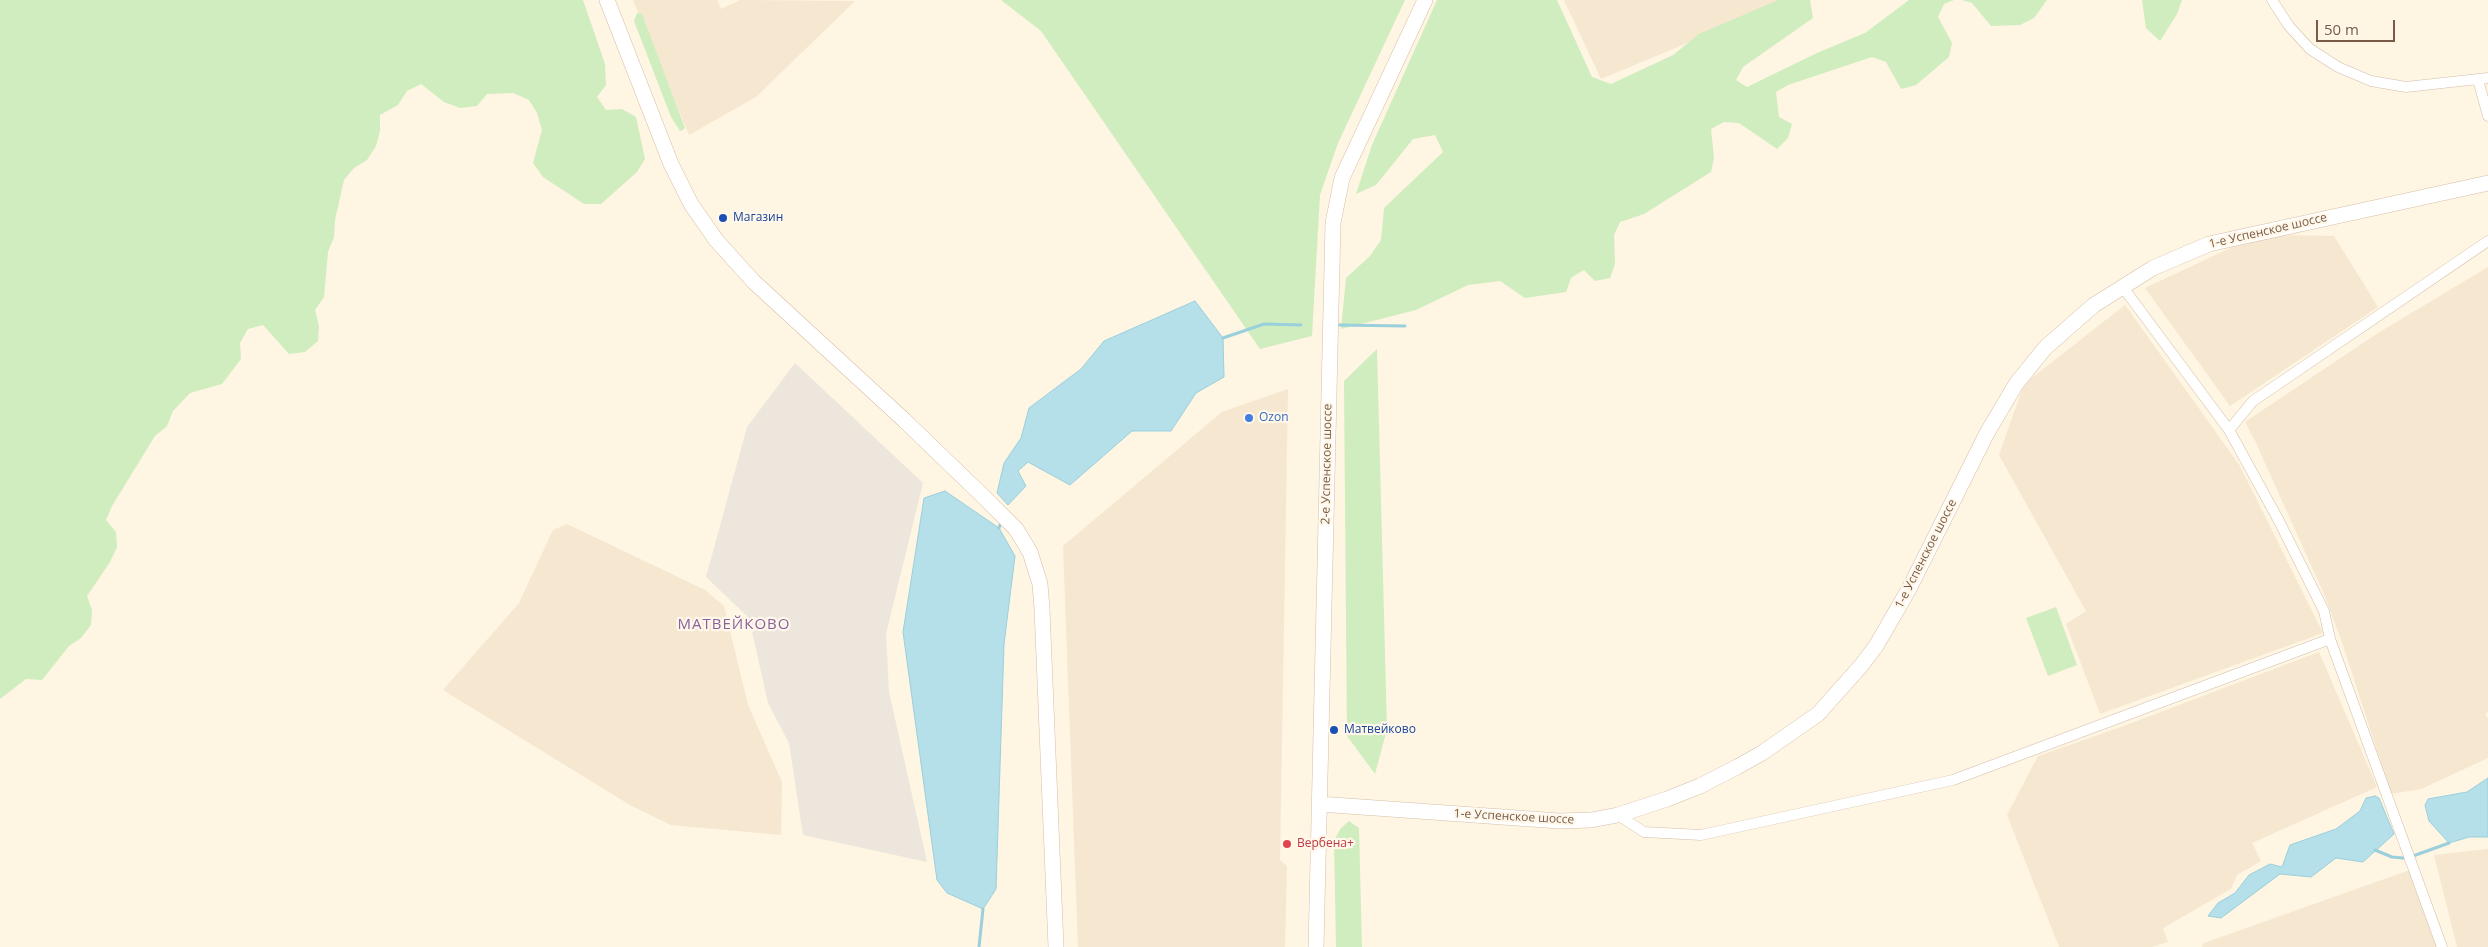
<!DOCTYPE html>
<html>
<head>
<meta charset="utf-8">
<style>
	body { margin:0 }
	#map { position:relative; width:2488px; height:947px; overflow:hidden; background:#fef5e2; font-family:"Open Sans",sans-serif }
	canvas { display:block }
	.scale { position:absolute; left:2316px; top:20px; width:79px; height:22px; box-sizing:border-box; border:2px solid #785a46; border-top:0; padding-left:6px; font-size:15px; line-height:18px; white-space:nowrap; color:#785a46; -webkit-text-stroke:4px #fff8ea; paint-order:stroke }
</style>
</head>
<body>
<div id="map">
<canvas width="2488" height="947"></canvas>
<div class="scale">50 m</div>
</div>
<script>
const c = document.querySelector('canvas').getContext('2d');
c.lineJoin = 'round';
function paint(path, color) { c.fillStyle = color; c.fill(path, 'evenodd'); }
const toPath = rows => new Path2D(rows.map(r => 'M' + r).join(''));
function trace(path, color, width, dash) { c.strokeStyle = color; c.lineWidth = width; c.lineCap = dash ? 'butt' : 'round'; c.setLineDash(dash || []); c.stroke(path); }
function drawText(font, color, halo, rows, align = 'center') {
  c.font = font + ' "Open Sans",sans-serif'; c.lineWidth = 4.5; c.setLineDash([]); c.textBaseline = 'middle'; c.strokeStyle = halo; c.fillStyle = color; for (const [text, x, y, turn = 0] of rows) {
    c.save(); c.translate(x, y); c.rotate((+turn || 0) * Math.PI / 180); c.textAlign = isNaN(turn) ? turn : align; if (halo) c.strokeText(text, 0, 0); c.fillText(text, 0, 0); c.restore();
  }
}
const residential = toPath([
	[633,0,717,0,721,9,740,0,855,1,756,97,689,135],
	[1564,0,1790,0,1601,79],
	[2285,235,2334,236,2378,307,2230,406,2145,288,2241,243],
	[2488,267,2488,712,2485,714,2488,719,2488,758,2421,789,2391,794,2342,642,2324,594,2256,443,2245,422,2378,333],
	[2125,305,2240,466,2323,633,2100,714,2066,624,2086,611,1999,455,2024,384],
	[1288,389,1280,860,1287,866,1285,947,1078,947,1063,546,1222,412],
	[567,524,705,590,724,606,748,705,782,782,781,835,671,825,630,805,443,690,519,603,553,530],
	[2319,652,2377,787,2252,843,2261,861,2237,875,2231,889,2163,928,2168,942,2152,947,2059,947,2007,815,2038,756,2121,727],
	[2488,849,2488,947,2457,947,2434,855],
	[2410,870,2440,947,2202,947,2204,943]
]);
const industrial = toPath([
	[795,363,923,483,886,634,889,692,927,862,803,835,789,743,768,703,749,618,706,577,747,427]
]);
const green = toPath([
	[0,0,583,0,605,64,606,85,597,97,606,110,622,109,636,117,645,159,637,172,601,204,584,204,543,177,533,163,542,130,537,113,529,100,513,93,487,94,477,106,460,108,444,102,421,84,407,91,398,105,380,115,380,131,376,146,367,160,354,168,344,180,335,220,334,237,328,252,324,297,315,310,319,326,318,341,305,352,289,354,263,325,248,329,240,343,241,359,222,384,190,393,173,411,167,426,155,436,112,506,106,520,116,532,117,547,110,562,87,596,92,610,91,625,81,638,69,646,42,680,26,679,0,699],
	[1001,0,1405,0,1338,143,1320,195,1312,336,1260,349,1041,31],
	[1437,0,1557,0,1592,77,1611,84,1673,55,1699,34,1778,0,1810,0,1813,18,1743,67,1736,80,1747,87,1817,53,1865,33,1909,0,1954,0,1944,4,1938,17,1952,43,1949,57,1916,85,1901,89,1886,62,1872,57,1788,85,1776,92,1779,117,1792,124,1788,138,1777,149,1739,123,1724,122,1711,129,1714,158,1711,172,1644,214,1620,222,1614,235,1615,264,1610,278,1595,281,1584,270,1571,278,1566,292,1525,298,1500,281,1468,285,1416,310,1341,329,1346,278,1370,256,1381,240,1384,208,1443,152,1435,135,1413,139,1376,185,1356,194,1372,145],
	[1962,0,2047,0,2034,18,2020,25,1991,26,1972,3],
	[2142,0,2182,0,2177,14,2160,41,2146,28],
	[637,13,642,14,685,128,683,130,680,131,671,117,634,21],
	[1377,349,1387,729,1375,774,1347,736,1344,381],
	[2056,607,2077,665,2048,676,2026,618],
	[1349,821,1359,828,1362,947,1336,947,1334,840,1341,828]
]);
const water = toPath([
	[1195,301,1223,338,1224,377,1196,393,1171,431,1132,431,1070,485,1028,462,1018,471,1026,486,1008,505,997,493,1004,463,1021,438,1029,408,1081,369,1104,341,1195,301],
	[945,491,999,528,1015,556,1004,644,996,889,983,909,947,893,937,880,903,632,924,498,945,491],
	[2488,778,2488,837,2469,837,2449,843,2429,821,2425,805,2428,799,2467,792,2488,778],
	[2375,796,2379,798,2394,834,2363,862,2336,858,2311,877,2280,874,2221,918,2208,916,2218,903,2235,893,2249,875,2270,864,2282,867,2290,845,2336,829,2360,811,2366,798,2375,796]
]);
const stream = toPath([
	[1339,325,1405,326],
	[1223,338,1264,324,1301,325],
	[999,528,1001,522],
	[2375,850,2392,857,2403,858],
	[2413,856,2449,843],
	[979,947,983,909]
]);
const street = toPath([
	[2272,0,2289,26,2310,49,2338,67,2371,81,2406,87,2488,78],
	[2478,80,2488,116],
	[2229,430,2253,401,2488,241],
	[2330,639,2442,947],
	[1618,815,1644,832,1701,835,1953,780,2330,639,2324,611,2279,521,2229,430,2122,286]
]);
const secondary = toPath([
	[607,0,671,164,691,204,716,240,754,282,904,420,989,502,1016,529,1030,552,1040,584,1042,609,1056,947],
	[1319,804,1559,821,1591,820,1618,815,1667,799,1700,786,1737,767,1762,753,1818,714,1860,667,1876,646,1909,589,1987,433,2016,384,2045,348,2094,305,2153,268,2209,244,2488,183],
	[1316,947,1333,223,1342,178,1425,0]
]);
const markers = [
	[723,218,5,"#1a4fb4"],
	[1249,418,5,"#3f7fe0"],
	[1334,730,5,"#1a4fb4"],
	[1287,844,5,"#e0444e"]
];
const transitNames = [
	["Магазин",733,218],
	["Матвейково",1344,730]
];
const streetNames = [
	["1-е Успенское шоссе",2268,231,-13],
	["2-е Успенское шоссе",1327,464,-89],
	["1-е Успенское шоссе",1926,554,-63],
	["1-е Успенское шоссе",1514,817,3]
];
const shopNames = [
	["Ozon",1259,418]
];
const healthNames = [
	["Вербена+",1297,844]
];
const quarterNames = [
	["МАТВЕЙКОВО",734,625]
];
paint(residential, '#f6e7d0');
paint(industrial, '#ede6dd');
paint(green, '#d0edbf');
paint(water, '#b5dfe9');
trace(water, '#9acfdc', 1);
trace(stream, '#9acfdc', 3);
trace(street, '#d2beaa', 11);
trace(secondary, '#d6bea7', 16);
trace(street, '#fff', 10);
trace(secondary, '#fff', 15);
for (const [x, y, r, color] of markers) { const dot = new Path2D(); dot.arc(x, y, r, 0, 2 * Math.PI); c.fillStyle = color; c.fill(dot); trace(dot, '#fff8ea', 2); }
drawText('12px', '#164399', '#fff8ea', transitNames, 'left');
drawText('12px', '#785a46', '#fff8ea', streetNames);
drawText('12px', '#366cbe', '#fff8ea', shopNames, 'left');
drawText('12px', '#be3a42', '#fff8ea', healthNames, 'left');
c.letterSpacing = '1px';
drawText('15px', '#8b619c', '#fff8ea', quarterNames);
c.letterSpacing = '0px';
</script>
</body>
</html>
